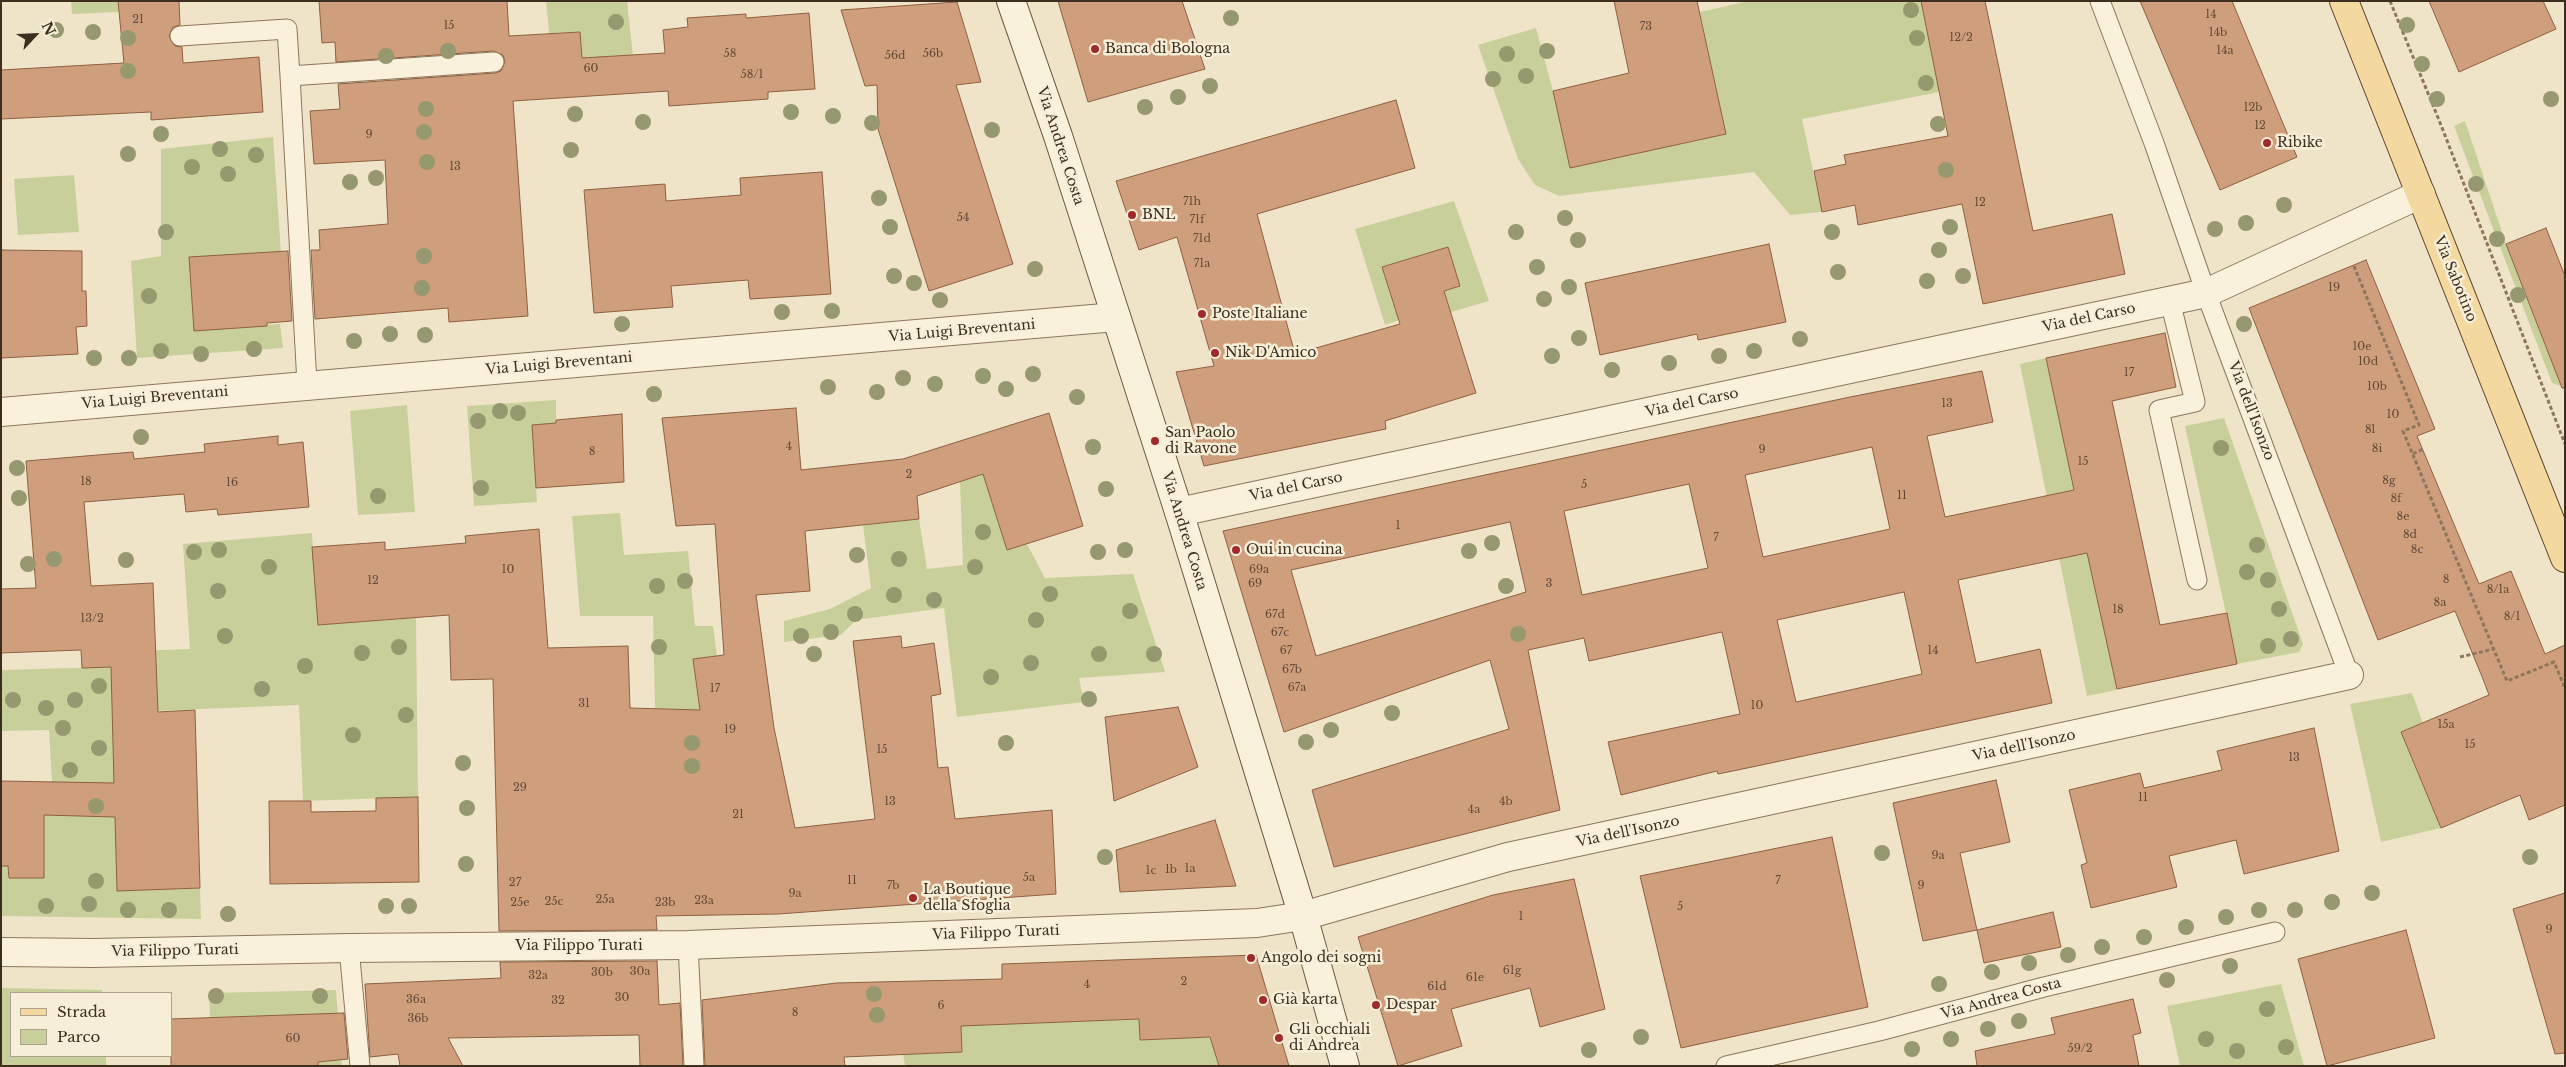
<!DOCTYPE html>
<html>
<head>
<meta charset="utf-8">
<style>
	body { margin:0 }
	#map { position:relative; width:2566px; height:1067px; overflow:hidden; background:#f0e4c8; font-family:"Libre Baskerville",serif }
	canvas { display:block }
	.frame { position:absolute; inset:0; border:2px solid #3d2e20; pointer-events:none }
	.legend { position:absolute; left:10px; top:992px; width:162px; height:65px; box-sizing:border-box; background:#f7eed8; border:1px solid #ada18e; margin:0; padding:6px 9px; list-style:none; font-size:15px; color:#3d2e20 }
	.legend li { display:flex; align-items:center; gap:10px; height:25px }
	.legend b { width:25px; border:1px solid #ada18e }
	.north { position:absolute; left:10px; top:10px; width:50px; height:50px; -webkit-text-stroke:4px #f7eed8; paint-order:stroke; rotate:65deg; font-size:14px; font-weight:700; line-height:20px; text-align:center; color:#3d2e20 }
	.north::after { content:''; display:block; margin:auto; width:18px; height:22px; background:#3d2e20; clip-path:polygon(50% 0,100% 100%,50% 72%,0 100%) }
</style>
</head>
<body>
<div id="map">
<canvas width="2566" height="1067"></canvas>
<div class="frame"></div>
<ul class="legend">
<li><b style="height:6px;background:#f3d9a0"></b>Strada</li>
<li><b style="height:14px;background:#c9cf9b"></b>Parco</li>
</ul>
<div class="north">N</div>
</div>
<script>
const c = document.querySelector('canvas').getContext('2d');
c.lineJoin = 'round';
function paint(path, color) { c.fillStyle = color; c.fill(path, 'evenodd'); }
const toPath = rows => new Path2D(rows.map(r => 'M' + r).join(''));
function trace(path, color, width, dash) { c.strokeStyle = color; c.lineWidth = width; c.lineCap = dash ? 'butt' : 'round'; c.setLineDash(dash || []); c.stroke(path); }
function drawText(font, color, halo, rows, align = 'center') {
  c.font = font + ' "Libre Baskerville",serif'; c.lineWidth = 5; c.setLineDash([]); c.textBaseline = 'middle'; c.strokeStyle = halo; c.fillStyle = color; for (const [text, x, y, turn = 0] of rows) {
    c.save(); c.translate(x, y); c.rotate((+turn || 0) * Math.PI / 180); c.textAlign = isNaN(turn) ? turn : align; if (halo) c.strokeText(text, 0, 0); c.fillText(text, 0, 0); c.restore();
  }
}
const green = toPath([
	[71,1,118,1,119,12,72,14],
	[546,1,627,1,633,56,582,58,579,32,549,33],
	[1749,1,1921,1,1939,92,1802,119,1822,212,1790,215,1754,172,1559,196,1535,185,1518,159,1478,45,1536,28,1553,91,1570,168,1726,134,1700,12],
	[2465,121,2506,244,2561,386,2552,383,2454,126],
	[273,137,281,252,189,258,194,330,280,324,283,348,137,358,131,261,161,256,161,149],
	[74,175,79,232,18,235,14,179],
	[1454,201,1489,301,1451,312,1444,291,1460,286,1447,247,1382,267,1393,304,1416,314,1385,325,1355,229],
	[2046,358,2117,690,2087,696,2020,364],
	[556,400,556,423,532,426,537,502,474,506,467,406],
	[407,405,415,512,358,515,350,411],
	[2224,418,2303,644,2299,652,2237,664,2185,426],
	[983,474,1007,550,1027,544,1045,578,1133,574,1165,672,1079,678,1084,702,957,717,944,608,856,620,841,635,784,642,784,621,830,609,871,588,863,525,919,519,927,569,963,565,960,482],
	[620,513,624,555,688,551,695,626,713,626,717,656,693,659,703,736,660,709,655,708,653,616,580,616,572,516],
	[312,533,318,625,416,618,418,797,303,801,299,705,129,712,118,891,200,888,201,919,1,916,1,866,8,866,9,878,44,878,44,815,52,815,52,782,49,730,1,731,1,670,108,667,108,652,190,649,183,544],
	[2412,693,2423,723,2401,732,2441,828,2381,842,2350,704],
	[960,980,1002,980,1004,1024,1139,1019,1140,1040,1210,1037,1219,1066,905,1066,903,1054,962,1052],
	[2281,984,2304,1066,2180,1066,2167,1006],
	[1,988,102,990,102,993,11,993,11,1056,106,1056,106,1066,1,1066],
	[336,990,342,1066,318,1066,316,1014,234,1017,212,1066,209,993]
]);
const building = toPath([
	[118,1,179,1,180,25,173,27,169,36,175,46,182,47,183,63,259,57,263,112,151,120,151,112,1,119,1,70,124,63,118,1],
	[319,1,507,1,509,36,580,32,582,58,665,53,663,30,688,27,687,18,746,14,746,18,809,13,815,89,768,92,768,99,669,106,668,91,513,101,528,316,449,322,448,308,315,319,311,250,320,250,319,230,388,224,385,160,314,164,310,111,340,109,338,84,495,73,501,71,505,62,503,55,493,51,336,62,335,42,322,43,319,1],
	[1058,1,1182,1,1205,69,1088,102,1058,1],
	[1614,1,1697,1,1726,134,1570,168,1553,91,1629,73,1614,1],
	[1921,1,1985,1,2033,231,2112,214,2125,274,1983,304,1962,204,1858,225,1855,205,1822,212,1814,171,1846,164,1844,155,1948,136,1921,1],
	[2140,1,2232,1,2297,157,2220,190,2140,1],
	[2429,1,2543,1,2556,29,2459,72,2429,1],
	[957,2,981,82,956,85,1013,264,929,291,878,129,877,85,865,86,841,10,957,2],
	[1396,100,1415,168,1257,214,1295,354,1400,324,1382,267,1448,247,1460,286,1444,291,1476,393,1385,421,1386,429,1204,466,1176,372,1214,366,1177,237,1139,250,1116,181,1396,100],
	[822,172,831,294,750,299,748,280,671,286,673,307,594,313,584,190,665,184,666,201,741,195,740,178,822,172],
	[2546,228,2565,276,2565,388,2562,388,2506,244,2546,228],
	[1769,244,1786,322,1698,340,1697,334,1600,355,1585,283,1769,244],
	[1,250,82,251,82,291,86,291,87,326,76,327,78,354,1,358,1,250],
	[288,251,292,321,267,323,267,326,194,331,189,257,288,251],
	[2366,260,2435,429,2417,436,2479,584,2511,571,2545,654,2565,645,2565,805,2529,820,2520,795,2441,828,2401,732,2489,695,2483,679,2455,611,2378,640,2249,308,2366,260],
	[2165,333,2176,387,2112,401,2160,625,2227,613,2237,664,2117,689,2087,553,1958,580,1976,663,2040,649,2052,703,1752,767,1718,774,1717,771,1621,795,1608,742,1740,714,1722,632,1589,661,1584,638,1528,650,1560,810,1334,867,1312,790,1509,729,1490,660,1284,732,1223,531,1850,397,1982,371,1993,422,1927,436,1945,517,2074,490,2046,358,2165,333],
	[1872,447,1890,529,1763,557,1745,475,1872,447],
	[1689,484,1708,568,1582,595,1564,511,1689,484],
	[1510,522,1526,592,1316,656,1291,570,1510,522],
	[1904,592,1922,674,1796,702,1777,620,1904,592],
	[796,408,801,470,903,459,1049,413,1083,526,1007,550,983,474,917,496,919,519,805,531,810,591,756,595,774,728,795,828,875,819,853,641,901,636,902,648,934,643,941,694,931,696,938,768,948,767,955,819,1052,810,1056,894,778,914,656,916,657,930,499,931,493,679,451,680,449,615,318,625,312,547,385,542,385,550,466,543,465,536,539,529,548,648,628,646,630,708,700,710,693,659,724,655,715,524,676,526,662,418,796,408],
	[622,414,624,482,536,488,532,425,556,423,556,420,622,414],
	[278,436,278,445,303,442,309,507,218,515,217,509,186,512,184,494,84,502,91,586,153,583,158,712,195,710,200,888,117,891,115,817,44,815,44,878,9,878,8,866,1,866,1,781,114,783,111,667,82,668,81,650,1,653,1,589,36,588,26,461,133,452,134,459,205,452,204,444,278,436],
	[1178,707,1198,767,1114,801,1105,717,1178,707],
	[2314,728,2339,851,2244,874,2236,840,2169,856,2177,887,2091,908,2081,865,2087,863,2069,790,2140,773,2144,788,2222,770,2217,751,2314,728],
	[1996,780,2010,842,1960,853,1977,930,1923,941,1893,803,1996,780],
	[418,797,419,882,270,884,269,801,311,801,311,812,376,811,376,798,418,797],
	[1215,820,1236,886,1120,892,1116,850,1215,820],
	[1832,837,1868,1007,1681,1048,1640,876,1832,837],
	[1574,879,1605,1009,1540,1027,1530,988,1451,1009,1462,1046,1398,1066,1358,937,1493,895,1574,879],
	[2565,893,2565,1053,2555,1054,2513,909,2565,893],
	[2053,912,2061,947,1984,963,1977,930,2053,912],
	[2406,930,2435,1038,2327,1066,2298,959,2406,930],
	[1256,955,1289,1066,1219,1066,1210,1037,1140,1040,1139,1019,961,1026,962,1052,844,1057,845,1066,705,1066,702,1000,836,983,1002,979,1002,964,1256,955],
	[657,961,659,1005,680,1003,683,1066,640,1066,639,1035,448,1038,463,1066,400,1066,398,1054,370,1057,365,984,501,978,500,962,657,961],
	[2133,999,2141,1033,2133,1035,2139,1066,1977,1066,1975,1051,2055,1034,2051,1018,2133,999],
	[344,1013,348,1059,318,1062,318,1066,171,1066,171,1019,344,1013]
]);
const path = toPath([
	[2390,1,2439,120,2565,444],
	[2354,266,2419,425,2403,431,2507,681,2554,662,2565,688],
	[2413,454,2423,449],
	[2460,657,2494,649]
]);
const service = toPath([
	[2100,1,2154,143,2206,293,2349,675],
	[180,36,287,29,290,76],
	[2170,301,2195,402,2159,410,2197,580],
	[307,384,290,76,494,62],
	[688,945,694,1066],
	[349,948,360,1066],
	[1726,1066,1879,1031,2044,987,2275,932]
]);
const minor = toPath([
	[1,412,1116,317],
	[1179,512,2206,293,2421,194],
	[1,952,93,953,349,948,688,945,1257,923,1303,916,1508,857,2349,675]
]);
const secondary = toPath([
	[1011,1,1058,136,1179,512,1303,916,1345,1066]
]);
const primary = toPath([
	[2344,1,2565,558]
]);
const trees = [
	[1911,10],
	[1231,18],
	[616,22],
	[2407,25],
	[56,30],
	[93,32],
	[128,38],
	[1917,38],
	[448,51],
	[1547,51],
	[1507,54],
	[386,56],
	[2422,64],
	[128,71],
	[1526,76],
	[1493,79],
	[1926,83],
	[1210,86],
	[1178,97],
	[2437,99],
	[2551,99],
	[1145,107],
	[426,109],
	[791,112],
	[575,114],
	[833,116],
	[643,122],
	[872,123],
	[1938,124],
	[992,130],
	[424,132],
	[161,134],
	[220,149],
	[571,150],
	[128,154],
	[256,155],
	[427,162],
	[192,167],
	[1946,170],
	[228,174],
	[376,178],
	[350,182],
	[2476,184],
	[879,198],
	[2284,205],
	[1565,218],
	[2246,223],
	[890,227],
	[1950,227],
	[2215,229],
	[166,232],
	[1516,232],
	[1832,232],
	[2497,239],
	[1578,240],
	[1939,250],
	[424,256],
	[1537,267],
	[1035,269],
	[1838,272],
	[894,276],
	[1963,276],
	[1927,281],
	[914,283],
	[1569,287],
	[422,288],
	[2518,295],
	[149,296],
	[1544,299],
	[940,300],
	[832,311],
	[782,312],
	[622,324],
	[2244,324],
	[390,334],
	[425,335],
	[1579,338],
	[1800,339],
	[354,341],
	[254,349],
	[161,351],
	[1754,351],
	[201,354],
	[1552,356],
	[1719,356],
	[94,358],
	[129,358],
	[1669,363],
	[1612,370],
	[1033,374],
	[983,376],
	[903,378],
	[935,384],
	[828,387],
	[1006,389],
	[877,392],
	[654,394],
	[1077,397],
	[500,411],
	[518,413],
	[478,421],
	[141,437],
	[1093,447],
	[2221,448],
	[17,468],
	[481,488],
	[1106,489],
	[378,496],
	[19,498],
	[983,532],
	[1492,543],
	[2257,545],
	[219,550],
	[1125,550],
	[1469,551],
	[194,552],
	[1098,552],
	[857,555],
	[54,559],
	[899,559],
	[126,560],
	[28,564],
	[269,567],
	[975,567],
	[2247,572],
	[2268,580],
	[685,581],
	[657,586],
	[1506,586],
	[218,591],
	[1050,594],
	[894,595],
	[934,600],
	[2279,609],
	[1130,611],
	[855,614],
	[1036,620],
	[831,632],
	[1518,634],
	[225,636],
	[801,636],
	[2291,639],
	[2268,646],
	[399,647],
	[659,647],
	[362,653],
	[814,654],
	[1099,654],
	[1154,654],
	[1031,663],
	[305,666],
	[991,677],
	[99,686],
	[262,689],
	[1089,699],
	[13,700],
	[75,700],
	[46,708],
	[1392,713],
	[406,715],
	[63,728],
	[1331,730],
	[353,735],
	[1306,742],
	[692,743],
	[1006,743],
	[99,748],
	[463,763],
	[692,766],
	[70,770],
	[96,806],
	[467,808],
	[1882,853],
	[1105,857],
	[2530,857],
	[466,864],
	[96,881],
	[2372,893],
	[2332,902],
	[89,904],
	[46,906],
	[386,906],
	[409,906],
	[128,910],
	[169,910],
	[2259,910],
	[2295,910],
	[228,914],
	[2226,917],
	[2186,927],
	[2144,937],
	[2102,947],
	[2068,955],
	[2029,963],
	[2230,966],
	[1992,972],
	[2167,980],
	[1939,984],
	[874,994],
	[216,996],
	[320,996],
	[2267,1009],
	[877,1015],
	[2019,1021],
	[1988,1029],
	[1641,1037],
	[1951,1039],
	[2206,1039],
	[2286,1047],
	[1912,1049],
	[1589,1050],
	[2237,1051]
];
const markers = [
	[1095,49,5,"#9e2a2b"],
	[2267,143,5,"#9e2a2b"],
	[1132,215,5,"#9e2a2b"],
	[1202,314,5,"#9e2a2b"],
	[1215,353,5,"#9e2a2b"],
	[1155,441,5,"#9e2a2b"],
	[1236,550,5,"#9e2a2b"],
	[913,898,5,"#9e2a2b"],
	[1251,958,5,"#9e2a2b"],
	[1263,1000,5,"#9e2a2b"],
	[1376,1005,5,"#9e2a2b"],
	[1279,1038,5,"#9e2a2b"]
];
const numberNames = [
	["14",2211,15],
	["21",138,20],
	["15",449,26],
	["73",1646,27],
	["14b",2218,33],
	["12/2",1961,38],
	["14a",2225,51],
	["58",730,54],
	["56b",933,54],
	["56d",895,56],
	["60",591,69],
	["58/1",752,75],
	["12b",2253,108],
	["12",2260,126],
	["9",369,135],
	["13",455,167],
	["71h",1192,202],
	["12",1980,203],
	["54",963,218],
	["71f",1197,220],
	["71d",1202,239],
	["71a",1202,264],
	["19",2334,288],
	["10e",2362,347],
	["10d",2368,362],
	["17",2129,373],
	["10b",2377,387],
	["13",1947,404],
	["10",2393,415],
	["8l",2370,430],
	["4",789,447],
	["8i",2377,449],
	["9",1762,450],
	["8",592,452],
	["15",2083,462],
	["2",909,475],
	["8g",2389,481],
	["18",86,482],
	["16",232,483],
	["5",1584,485],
	["11",1902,496],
	["8f",2396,499],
	["8e",2403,517],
	["1",1398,526],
	["8d",2410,535],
	["7",1716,538],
	["8c",2417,550],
	["10",508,570],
	["69a",1259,570],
	["8",2446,580],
	["12",373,581],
	["69",1255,584],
	["3",1549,584],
	["8/1a",2498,590],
	["8a",2440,603],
	["18",2118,610],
	["67d",1275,615],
	["8/1",2512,617],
	["13/2",92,619],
	["67c",1280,633],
	["67",1286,651],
	["14",1933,651],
	["67b",1292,670],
	["67a",1297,688],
	["17",715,689],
	["31",584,704],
	["10",1757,706],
	["15a",2446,725],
	["19",730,730],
	["15",2470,745],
	["15",882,750],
	["13",2294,758],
	["29",520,788],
	["11",2143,798],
	["13",890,802],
	["4b",1506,802],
	["4a",1474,810],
	["21",738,815],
	["9a",1938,856],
	["1a",1190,869],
	["1b",1171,870],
	["1c",1151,871],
	["5a",1029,878],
	["11",852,881],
	["7",1778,881],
	["27",515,883],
	["7b",893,886],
	["9",1921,886],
	["9a",795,894],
	["25a",605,900],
	["23a",704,901],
	["25c",554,902],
	["25e",520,903],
	["23b",665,903],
	["5",1680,907],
	["1",1521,917],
	["9",2549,930],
	["61g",1512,971],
	["30a",640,972],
	["30b",602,973],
	["32a",538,976],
	["61e",1475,978],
	["2",1184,982],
	["4",1087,985],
	["61d",1437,987],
	["30",622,998],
	["36a",416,1000],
	["32",558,1001],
	["6",941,1006],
	["8",795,1013],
	["36b",418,1019],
	["60",293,1039],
	["59/2",2080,1049]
];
const poiNames = [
	["Banca di Bologna",1105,49],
	["Ribike",2277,143],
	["BNL",1142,215],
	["Poste Italiane",1212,314],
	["Nik D'Amico",1225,353],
	["San Paolo",1165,433],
	["di Ravone",1165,449],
	["Oui in cucina",1246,550],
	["La Boutique",923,890],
	["della Sfoglia",923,906],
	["Angolo dei sogni",1261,958],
	["Già karta",1273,1000],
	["Despar",1386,1005],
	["Gli occhiali",1289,1030],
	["di Andrea",1289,1046]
];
const streetNames = [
	["Via Andrea Costa",1060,146,72],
	["Via Sabotino",2455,279,68],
	["Via del Carso",2089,318,-12],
	["Via Luigi Breventani",962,331,-5],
	["Via Luigi Breventani",559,364,-5],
	["Via Luigi Breventani",155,398,-5],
	["Via del Carso",1692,403,-12],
	["Via dell'Isonzo",2251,411,69],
	["Via del Carso",1296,487,-12],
	["Via Andrea Costa",1184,531,73],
	["Via dell'Isonzo",2024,746,-12],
	["Via dell'Isonzo",1628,832,-12],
	["Via Filippo Turati",996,933,-2],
	["Via Filippo Turati",579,946],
	["Via Filippo Turati",175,951,-1],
	["Via Andrea Costa",2001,999,-15]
];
paint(green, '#c9cf9b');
paint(building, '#cf9f7d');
trace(building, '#8d5f41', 1);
trace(service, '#8d765c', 21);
trace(minor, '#8d765c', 30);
trace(secondary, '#6f573f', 30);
trace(primary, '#5b4430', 30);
trace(path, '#8d765c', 3, [4, 2.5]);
trace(service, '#faf1dc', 19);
trace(minor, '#faf1dc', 28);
trace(secondary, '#faf1dc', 28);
trace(primary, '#f3d9a0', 28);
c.fillStyle = '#96986f';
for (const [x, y] of trees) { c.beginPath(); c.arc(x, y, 8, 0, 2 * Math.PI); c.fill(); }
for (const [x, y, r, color] of markers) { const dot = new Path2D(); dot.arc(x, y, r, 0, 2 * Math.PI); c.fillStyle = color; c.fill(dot); trace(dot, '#f7eed8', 2); }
drawText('11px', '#624a37', null, numberNames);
drawText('14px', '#3d2e20', '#f7eed8', poiNames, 'left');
drawText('14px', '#3d2e20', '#f7eed8', streetNames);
</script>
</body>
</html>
